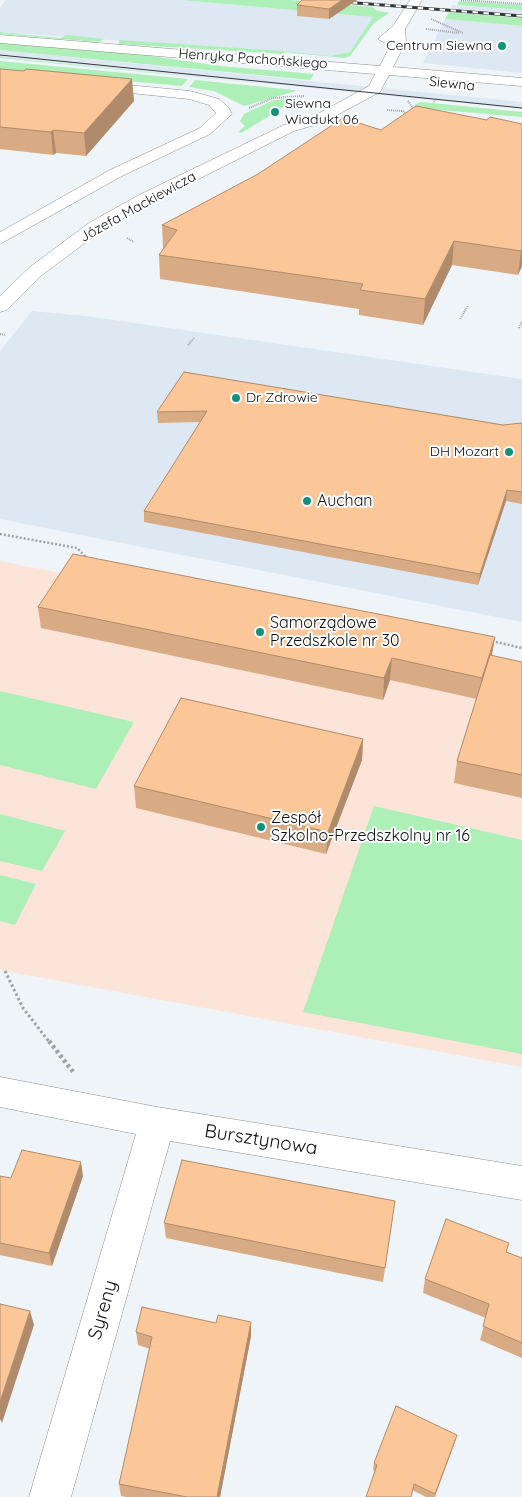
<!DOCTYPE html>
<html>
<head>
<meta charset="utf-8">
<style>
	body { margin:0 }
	canvas { display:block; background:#eff4f8 }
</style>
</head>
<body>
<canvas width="522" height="1497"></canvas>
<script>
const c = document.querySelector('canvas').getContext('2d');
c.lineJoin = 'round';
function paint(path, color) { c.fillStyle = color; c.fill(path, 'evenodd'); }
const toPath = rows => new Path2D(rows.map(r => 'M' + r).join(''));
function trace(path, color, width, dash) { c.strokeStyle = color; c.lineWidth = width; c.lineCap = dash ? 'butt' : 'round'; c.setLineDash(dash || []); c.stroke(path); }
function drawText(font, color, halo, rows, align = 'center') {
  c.font = font + ' Quicksand,sans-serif'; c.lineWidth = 4; c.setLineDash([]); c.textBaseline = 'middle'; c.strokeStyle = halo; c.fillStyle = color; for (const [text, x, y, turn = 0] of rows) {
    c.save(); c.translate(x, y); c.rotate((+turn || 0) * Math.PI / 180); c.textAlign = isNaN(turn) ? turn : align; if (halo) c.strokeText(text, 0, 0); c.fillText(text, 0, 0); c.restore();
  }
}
const built = toPath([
	[6,0,182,0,373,17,350,52,330,56,0,32,0,8],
	[452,5,522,10,522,18,449,12],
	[445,19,522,26,522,73,423,63],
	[0,50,522,102,522,109,0,57],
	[32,311,86,316,522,379,522,622,0,519,0,351]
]);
const education = toPath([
	[0,561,491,658,522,684,522,1067,0,970]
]);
const green = toPath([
	[182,0,291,0,373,7,375,10,389,13,374,23,350,56,344,58,285,52,283,54,119,44,119,40,282,51,330,56,350,52,373,17],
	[459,1,522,5,522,10,457,5],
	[449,12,522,18,522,26,445,19],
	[0,32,61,38,66,35,104,39,99,42,0,34],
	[0,42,130,53,220,66,314,74,310,80,0,50],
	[0,57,305,88,0,58],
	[0,61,188,79,182,86,0,69],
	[195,80,294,90,296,91,244,106,214,91,189,87],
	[286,99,297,101,269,114,271,115,241,133,238,132,245,126,240,121,244,114,274,100],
	[421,102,522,112,522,117,417,108,415,104],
	[0,691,134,722,96,789,0,765],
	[374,806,522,840,522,1054,303,1012],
	[0,814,65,831,42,871,0,861],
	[0,875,36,884,15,925,0,921]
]);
const pathFar3 = toPath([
	[461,0,522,4],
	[431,19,463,33],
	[426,29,459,33],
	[408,101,414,110],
	[434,102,435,100],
	[249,108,273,98,304,96],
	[387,110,403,111,406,115],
	[127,238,134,242],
	[460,319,468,306],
	[519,328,522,321],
	[0,334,6,335],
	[188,345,194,338]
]);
const pathFar2 = toPath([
	[0,534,77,548,87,558],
	[492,641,522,648]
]);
const pathFar1 = toPath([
	[5,971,23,1008,50,1043]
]);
const path = toPath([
	[49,1041,74,1073]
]);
const minor = toPath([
	[410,0,422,0,405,29,406,42,393,67,522,78,522,86,389,75,380,92,322,123,294,131,151,203,101,231,42,275,7,310,0,312,0,296,30,267,89,223,139,195,284,125,312,117,369,86,375,74,0,43,0,35,380,66,392,42,392,40,385,43,378,39,393,26,410,0],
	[96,82,190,91,219,99,228,107,232,114,210,134,122,176,0,244,0,232,110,170,200,128,216,113,209,105,189,99,91,89,89,86,96,82],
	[0,1077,157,1107,522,1166,522,1200,170,1141,71,1497,29,1497,136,1134,0,1107,0,1077]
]);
const tram = toPath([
	[0,55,522,108]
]);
const rail = toPath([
	[319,0,522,16]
]);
const wall = toPath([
	[357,0,329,19,297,16,297,5],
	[0,69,134,101,86,156,56,153,53,155,0,149],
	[487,120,522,124,522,266,518,275,452,265,423,325,359,315,359,309,160,279,159,255,163,249,162,225,381,130],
	[184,372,503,425,522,423,522,504,506,501,478,585,144,522,144,511,201,422,158,423,157,412],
	[38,607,495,637,492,656,522,662,522,798,454,783,457,761,477,699,390,680,383,700,41,628],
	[363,739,362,760,326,854,136,808,134,786],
	[0,1176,11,1178,83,1176,52,1266,0,1255],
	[395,1201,383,1282,166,1238,164,1223],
	[506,1252,522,1258,522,1358,480,1340,486,1318,423,1293,425,1279],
	[136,1332,251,1336,220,1497,126,1497,121,1496,119,1484,150,1349,138,1345],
	[457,1435,435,1497,426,1497,373,1470,374,1463]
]);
const shadedWall = toPath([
	[342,0,357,0,329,19,329,9],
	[132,79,134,101,86,156,84,133],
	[53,130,56,153,53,155,51,132],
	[454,241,452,265,423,325,425,299],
	[522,249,522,266,518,275,521,251],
	[507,490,506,501,478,585,480,574],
	[495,637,491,658,479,699,482,678],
	[392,658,390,680,383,700,384,678],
	[363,739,362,760,326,854,328,832],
	[81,1162,83,1176,52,1266,49,1253],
	[30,1311,34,1325,2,1423,0,1419,0,1402],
	[251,1322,251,1336,220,1497,217,1497],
	[457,1435,455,1442,435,1497]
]);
const building = toPath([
	[302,0,342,0,329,9,297,5,302,0],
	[0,69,24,71,26,69,132,79,84,133,53,130,51,132,0,127,0,69],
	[416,106,487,120,490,117,522,124,522,249,521,251,454,241,425,299,360,290,363,284,159,255,177,230,162,225,258,174,343,118,381,130,416,106],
	[184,372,503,425,522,423,522,492,507,490,480,574,144,511,207,411,157,412,184,372],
	[73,554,495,637,482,678,392,658,384,678,38,607,73,554],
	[490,655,522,662,522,775,457,761,490,655],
	[181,698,363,739,328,832,134,786,181,698],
	[22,1150,81,1162,49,1253,0,1243,0,1176,11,1178,22,1150],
	[182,1160,395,1201,385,1268,164,1223,182,1160],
	[446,1219,509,1243,506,1252,522,1258,522,1343,483,1326,489,1304,425,1279,446,1219],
	[0,1304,30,1311,0,1402,0,1304],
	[142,1307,216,1323,218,1315,251,1322,217,1497,187,1497,119,1484,152,1337,136,1332,142,1307],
	[396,1406,457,1435,435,1494,414,1484,411,1497,366,1497,377,1465,374,1463,396,1406]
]);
const markers = [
	[502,46,5,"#12927a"],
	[275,112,5,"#12927a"],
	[236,398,5,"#12927a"],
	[509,452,5,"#12927a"],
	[307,501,5,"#12927a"],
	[260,632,5,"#12927a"],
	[261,827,5,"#12927a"]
];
const farPoinames = [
	["Centrum Siewna",492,46],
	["Siewna",285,104,"left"],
	["Wiadukt 06",285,120,"left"],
	["Dr Zdrowie",246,398,"left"],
	["DH Mozart",499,452]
];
const farStreetnames = [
	["Henryka Pachońskiego",253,59,4],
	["Siewna",452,84,6],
	["Józefa Mackiewicza",138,207,-29]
];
const poiNames = [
	["Auchan",317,501],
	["Samorządowe",270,623],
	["Przedszkole nr 30",270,641],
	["Zespół",271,818],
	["Szkolno-Przedszkolny nr 16",271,836]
];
const nearStreetnames = [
	["Bursztynowa",261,1140,9],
	["Syreny",103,1310,-74]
];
paint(built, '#dde8f2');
paint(education, '#fce4d9');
paint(green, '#acefb7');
trace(minor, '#8a8e92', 1);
trace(pathFar3, '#9fa3a6', 2, [1, 1]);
trace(pathFar2, '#9fa3a6', 2.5, [2, 2]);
trace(pathFar1, '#9fa3a6', 3, [2.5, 2.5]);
trace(path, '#9fa3a6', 4.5, [3, 3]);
paint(minor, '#fff');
trace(tram, '#353739', 1);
trace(rail, '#353739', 3);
trace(rail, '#fff', 2, [5.5]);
paint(wall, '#d8ab84');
paint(shadedWall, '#b08b6b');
paint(building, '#fbc799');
trace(building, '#b08b6b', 1);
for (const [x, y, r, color] of markers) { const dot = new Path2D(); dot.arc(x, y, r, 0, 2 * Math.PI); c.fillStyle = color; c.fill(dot); trace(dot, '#fff', 2); }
drawText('14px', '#0d0f10', '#fff', farPoinames, 'right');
drawText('14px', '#0d0f10', '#fff', farStreetnames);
drawText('16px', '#0d0f10', '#fff', poiNames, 'left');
drawText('19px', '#0d0f10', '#fff', nearStreetnames);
</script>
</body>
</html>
